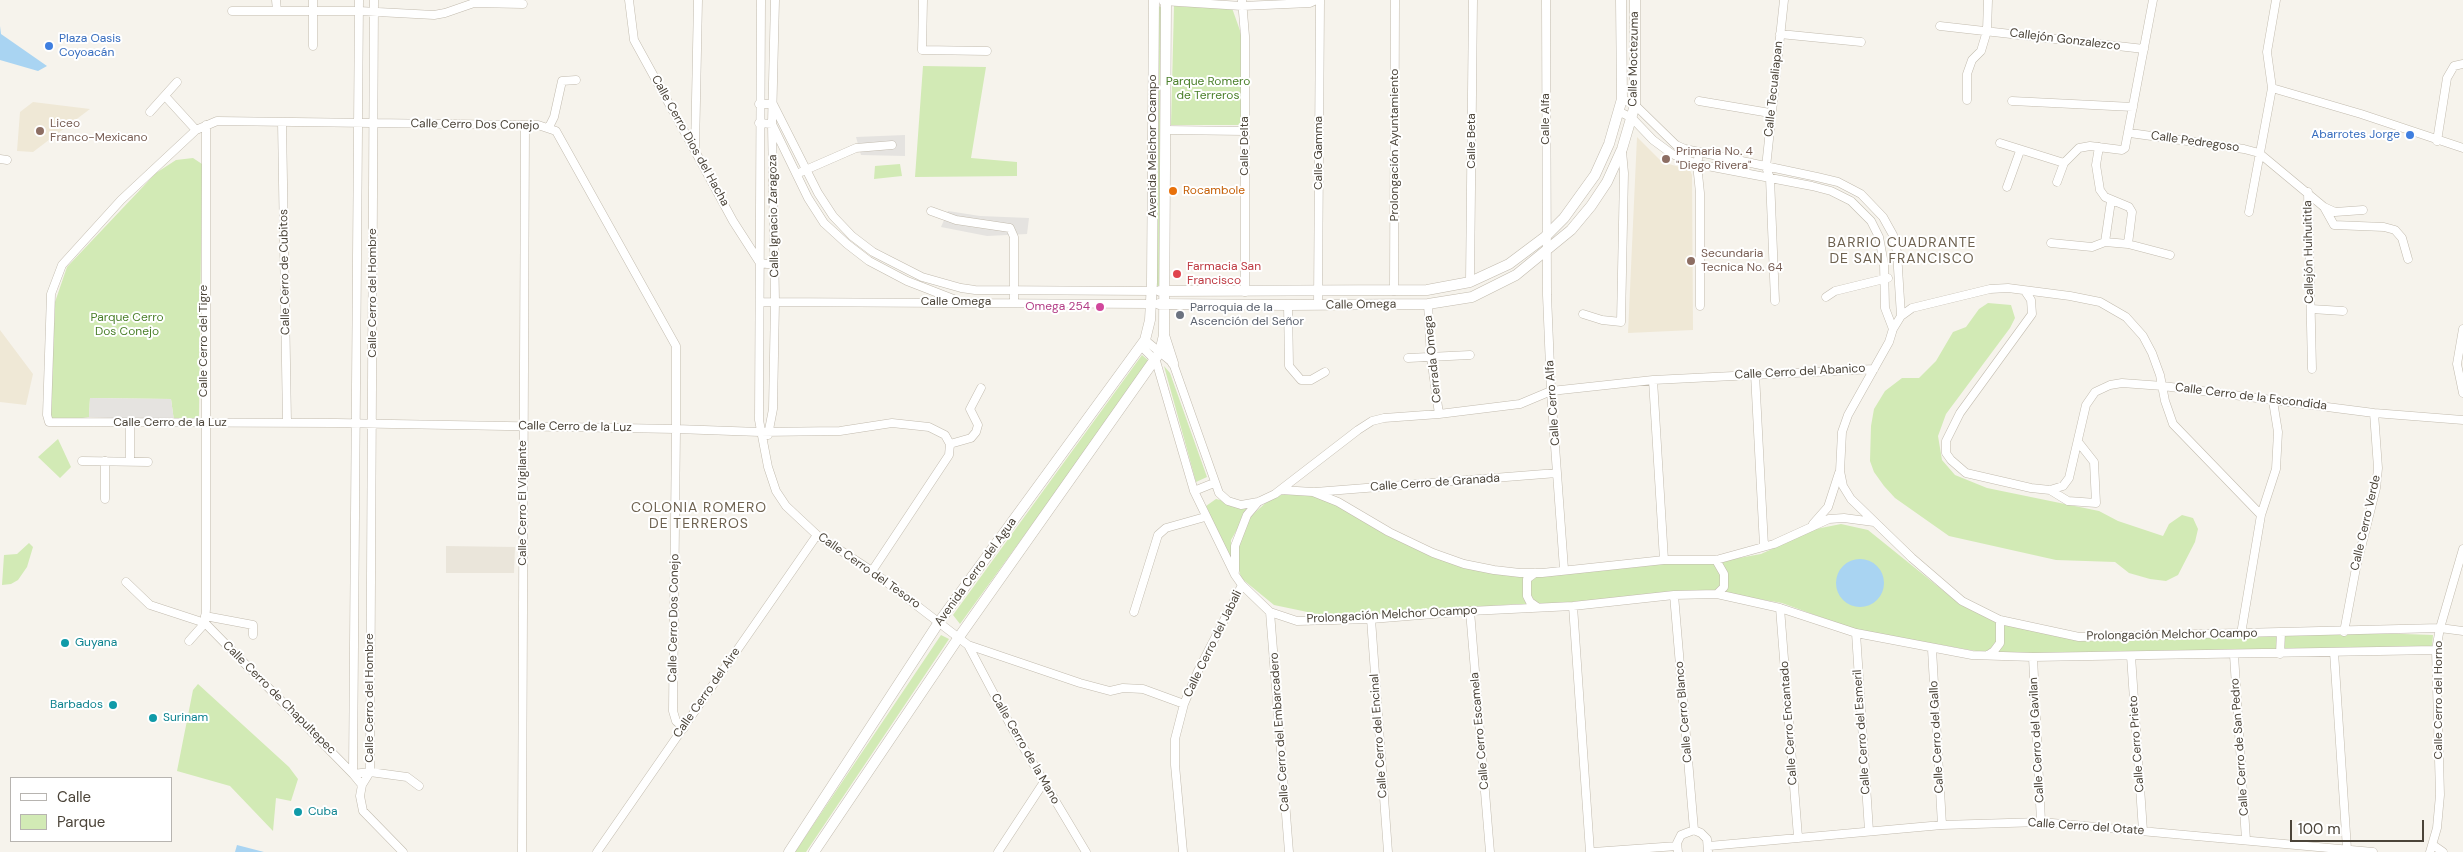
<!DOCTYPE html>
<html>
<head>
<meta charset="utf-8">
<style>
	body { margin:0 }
	#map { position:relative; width:2463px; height:852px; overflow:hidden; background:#f6f3ec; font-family:"DM Sans",sans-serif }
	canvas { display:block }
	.legend { position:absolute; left:10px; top:777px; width:162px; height:65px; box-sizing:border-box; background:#fff; border:1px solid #b7b4b0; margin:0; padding:6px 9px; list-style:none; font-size:15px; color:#4b4439 }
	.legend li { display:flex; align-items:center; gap:10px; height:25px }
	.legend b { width:25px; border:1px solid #b7b4b0 }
	.scale { position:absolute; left:2290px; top:820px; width:134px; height:22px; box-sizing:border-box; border:2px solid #4b4439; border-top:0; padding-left:6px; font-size:15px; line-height:18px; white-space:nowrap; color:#4b4439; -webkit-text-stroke:4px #fff; paint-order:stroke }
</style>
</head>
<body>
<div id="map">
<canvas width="2463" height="852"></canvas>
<ul class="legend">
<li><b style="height:6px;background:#fff"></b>Calle</li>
<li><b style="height:14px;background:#d2eab5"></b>Parque</li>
</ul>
<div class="scale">100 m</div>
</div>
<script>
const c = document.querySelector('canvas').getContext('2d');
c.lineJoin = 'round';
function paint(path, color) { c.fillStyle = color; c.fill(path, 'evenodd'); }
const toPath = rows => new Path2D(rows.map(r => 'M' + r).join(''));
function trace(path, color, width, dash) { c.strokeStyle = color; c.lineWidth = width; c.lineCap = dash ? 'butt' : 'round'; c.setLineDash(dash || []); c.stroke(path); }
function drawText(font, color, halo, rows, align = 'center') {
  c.font = font + ' "DM Sans",sans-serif'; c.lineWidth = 4; c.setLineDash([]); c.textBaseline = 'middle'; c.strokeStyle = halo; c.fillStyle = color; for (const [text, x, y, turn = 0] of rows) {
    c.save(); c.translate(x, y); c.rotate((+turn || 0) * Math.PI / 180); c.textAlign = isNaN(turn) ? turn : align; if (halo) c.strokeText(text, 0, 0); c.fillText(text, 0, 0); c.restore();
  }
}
const residential = toPath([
	[446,546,515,547,514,573,446,573]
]);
const education = toPath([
	[33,102,90,109,33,152,17,151,20,112],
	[1637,137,1662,162,1690,170,1692,175,1693,330,1628,333],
	[0,330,33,374,26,405,0,402]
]);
const green = toPath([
	[1157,5,1162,8,1161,287,1155,285],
	[1174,6,1232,8,1243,39,1243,125,1171,125],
	[923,66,986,67,971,158,1017,162,1017,176,915,177],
	[193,158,202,164,199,419,174,421,171,399,90,398,89,417,69,420,50,420,55,302,67,267,156,173,176,160],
	[900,164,902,176,874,179,875,166],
	[1988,303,2011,305,2015,318,2010,328,1946,414,1938,436,1942,460,1955,475,1987,488,2099,511,2118,521,2163,536,2169,524,2182,515,2193,518,2198,529,2195,542,2178,575,2166,581,2150,579,2129,573,2115,562,2056,560,1949,536,1895,498,1884,486,1874,472,1870,461,1871,426,1874,409,1885,391,1902,378,1919,378,1936,361,1953,332,1966,327,1979,309],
	[1142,355,1150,362,960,624,953,615],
	[1164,366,1170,373,1207,477,1196,482],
	[58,439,71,467,60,478,38,457],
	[1290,492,1313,495,1349,510,1422,550,1503,573,1665,561,1717,562,1761,554,1816,529,1841,524,1868,530,1961,605,2018,626,2080,639,2109,640,2244,633,2345,632,2433,635,2432,647,2031,655,1976,651,1856,630,1782,603,1718,592,1580,604,1516,604,1371,616,1317,614,1274,605,1241,578,1236,557,1238,544,1250,517,1270,499],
	[1216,499,1250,507,1231,540,1231,560,1206,506],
	[29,543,33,547,27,567,18,580,11,584,2,585,4,555,17,554],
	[941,635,949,639,806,852,795,852],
	[198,684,289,767,298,779,291,801,276,798,273,831,230,786,177,771,193,690]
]);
const parking = toPath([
	[905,135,905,156,861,155,856,137],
	[948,211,980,216,1029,218,1027,234,987,236,941,227],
	[90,398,171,399,174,421,89,417]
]);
const water = toPath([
	[0,26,1,34,47,66,38,71,0,60],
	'1836 583a24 24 0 1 1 48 0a24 24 0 1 1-48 0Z',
	[237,845,264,852,235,852]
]);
const minor = toPath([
	[276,0,277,11],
	[359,0,353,774,362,785],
	[374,0,370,772,362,785,360,796,363,811,403,852],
	[629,0,634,40,695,151,733,221,760,263,775,265],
	[761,0,759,420,768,467,776,491,786,506,817,535,872,571,968,645,1080,683,1110,691,1123,688,1143,689,1184,704],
	[923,0,922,50,987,51],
	[1242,0,1245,36,1245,292],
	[1546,0,1547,295,1551,391,1564,569],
	[1163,1,1242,6,1310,3,1316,0],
	[232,11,359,11,434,15,445,13,474,3,523,4],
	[1940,26,2144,49],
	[1780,34,1861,42],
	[313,46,313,0],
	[2272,88,2361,114,2463,148],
	[165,96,196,130],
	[1622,99,1635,105,1676,145,1685,149,1817,177,1838,182,1861,194,1883,217,1893,235,1897,252,1901,316],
	[1967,100,1967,74,1972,60,1981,51,1987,31,1988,0],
	[1699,101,1770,113],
	[2012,101,2133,107],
	[759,104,773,104,818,193,833,216,852,236,873,252,922,277,961,288,975,290,1152,291],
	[150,112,177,82],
	[1620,112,1632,118,1653,140,1672,154,1697,164,1812,186,1831,191,1851,201,1871,221,1879,237,1884,264,1885,308,1893,329],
	[282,122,287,423],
	[759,123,772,124,808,198,824,223,847,244,869,261,907,281,956,300],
	[549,127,554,117,562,81,576,80],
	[1165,130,1245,131],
	[2130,133,2244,149,2259,153,2324,207,2335,212,2363,210],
	[2437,141,2447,78,2454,66,2463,64],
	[2000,143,2064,163],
	[2099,147,2096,165,2100,190,2105,197,2129,207,2132,212,2128,244],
	[695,150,698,0],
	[1699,154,1697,164,1700,193,1700,306],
	[0,159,7,160],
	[801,172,856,148,892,145],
	[2057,182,2064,163,2079,148,2090,146,2122,150,2125,148,2153,0],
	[2007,187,2020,151],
	[2308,192,2312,369],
	[2324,207,2334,225,2384,227,2395,230,2402,238,2408,259],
	[931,211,956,220,1010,228,1014,237,1014,303],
	[2249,212,2272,88,2267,52,2276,0],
	[2105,242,2111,201],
	[2051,243,2092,247,2105,242,2128,244,2170,255],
	[1470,282,1473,0],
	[1394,291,1395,0],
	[2025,291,2031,300,2032,314,1960,413,1946,441,1946,453,1951,460,1966,473,2031,488,2050,490,2063,486,2069,478,2086,405,2095,392,2110,385,2122,383,2163,386,2374,413,2463,420],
	[1826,297,1835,291,1888,278],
	[1775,301,1770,178,1766,167,1784,0],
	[760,302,1151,304],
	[1428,304,1431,357,1439,414],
	[1288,305,1289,366,1301,380,1311,380,1325,372],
	[1318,305,1320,0],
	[2311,309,2343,311],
	[1583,314,1602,320,1621,322,1624,173,1622,151],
	[2463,329,2457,364,2463,393],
	[1145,340,1173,363,1219,493,1228,501,1241,505,1258,502,1275,494,1358,430,1372,421,1384,418,1439,414,1520,404,1551,391,1653,380,1874,369],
	[1141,346,1156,361,1194,491,1235,575,1242,585,1270,612,1297,621,1371,619,1470,611,1573,606,1674,595,1717,594,1780,608,1856,633,1972,655,2033,657,2436,650],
	[1408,358,1470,355],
	[1755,374,1764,546],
	[1653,380,1664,560],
	[768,435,773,409,775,302,772,124,775,0],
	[950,444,971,438,976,432,978,425,970,409,981,388],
	[82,461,148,462],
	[105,461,105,499],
	[130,461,130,423],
	[1281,490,1313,492,1338,502,1389,532,1433,553,1464,564,1494,570,1520,573,1542,573,1664,560,1716,560,1774,544,1829,519,1844,518,1874,522],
	[2050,490,2068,501,2096,503,2094,462,2079,443],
	[1194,491,1214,483],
	[1315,492,1557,473],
	[2261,515,2173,424,2165,401,2160,375,2152,353,2143,336,2126,317,2100,302,2070,296,2008,288,1990,289,1912,308,1901,316,1893,329,1889,342,1848,415,1842,432,1840,471,1843,486,1851,499,1912,558,1962,601,2000,620,2079,637,2440,628,2463,631],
	[1813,524,1828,507,1839,473],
	[1716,560,1724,574,1724,587,1717,594],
	[1235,571,1235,546,1247,515,1258,502],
	[1535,573,1527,579,1527,596,1530,602,1537,607],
	[126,582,150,605,205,623,353,774,370,772,407,777,419,786],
	[1674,595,1694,830],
	[1573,606,1590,852],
	[1780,608,1798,837],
	[1470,611,1490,852],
	[1134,612,1158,535,1166,528,1205,517],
	[1270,612,1289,852],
	[205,616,253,625,253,635],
	[1371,619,1388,852],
	[2344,632,2356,568,2376,488,2378,468,2374,413],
	[1856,633,1869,831],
	[2241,634,2261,515,2276,469,2278,432,2273,401],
	[189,641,205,623,206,609,206,125],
	[968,645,1013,730,1086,852],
	[1932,649,1942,825],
	[2334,652,2347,849],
	[2280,654,2281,632],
	[1988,655,1994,651,2000,643,2000,620],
	[2234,655,2246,840],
	[2131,656,2143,831],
	[2033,657,2041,822],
	[684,728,676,721,673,711,676,429,676,346,556,131,538,125,525,125,217,121,196,130,121,200,62,265,51,294,47,415,49,422,336,423,676,429,760,432,840,431,892,423,929,427,945,435,950,444,949,455,872,571],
	[2433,845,2443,852],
	[1709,846,1942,825,2041,822,2373,852],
	[522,852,525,125],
	[597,852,817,535],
	[998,852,1044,782],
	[1183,852,1175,765,1175,739,1184,704,1198,671,1242,585],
	[1593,852,1677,846],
	[1678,852,1677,843,1681,835,1694,830,1701,833,1707,839,1708,852],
	[2430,852,2437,828,2440,795,2436,650,2440,628,2463,549]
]);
const tertiary = toPath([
	[1160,291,1427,290,1470,282,1509,264,1545,237,1564,218,1595,175,1609,144,1622,99,1621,0],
	[1159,304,1288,305,1428,304,1472,297,1516,275,1571,230,1591,206,1607,182,1622,149,1635,105,1635,0],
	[1164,335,1173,363],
	[789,852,939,622,1145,340,1150,320,1152,282,1154,0],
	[814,852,959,637,1160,352,1164,335,1166,0]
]);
const markers = [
	[49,46,5,"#3f7fe0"],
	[40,131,5,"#8d6e63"],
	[2410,135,5,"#3f7fe0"],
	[1666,159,5,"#8d6e63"],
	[1173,191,5,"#e8710a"],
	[1691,261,5,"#8d6e63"],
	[1177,274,5,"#e0444e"],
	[1100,307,5,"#d1479c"],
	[1180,315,5,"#6b7280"],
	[65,643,5,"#0f9aa8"],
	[113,705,5,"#0f9aa8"],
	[153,718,5,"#0f9aa8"],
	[298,812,5,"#0f9aa8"]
];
const shopNames = [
	["Plaza Oasis",59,39],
	["Coyoacán",59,53],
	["Abarrotes Jorge",2400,135,"right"]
];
const streetNames = [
	["Callejón Gonzalezco",2065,40,7],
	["Calle Moctezuma",1634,59,-89],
	["Calle Tecualiapan",1774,89,-84],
	["Calle Alfa",1546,119,-90],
	["Calle Cerro Dos Conejo",475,125,1],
	["Calle Cerro Dios del Hacha",690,141,61],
	["Calle Beta",1472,141,-90],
	["Calle Pedregoso",2195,142,8],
	["Prolongación Ayuntamiento",1395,145,-90],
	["Avenida Melchor Ocampo",1153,146,-90],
	["Calle Delta",1245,146,-90],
	["Calle Gamma",1319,153,-90],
	["Calle Ignacio Zaragoza",774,216,-91],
	["Callejón Huihuititla",2309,252,-91],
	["Calle Cerro de Cubitos",285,272,-91],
	["Calle Cerro del Hombre",373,293,-90],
	["Calle Omega",956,302],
	["Calle Omega",1361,305,-1],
	["Calle Cerro del Tigre",204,341,-90],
	["Cerrada Omega",1433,359,-96],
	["Calle Cerro del Abanico",1800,372,-3],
	["Calle Cerro de la Escondida",2251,397,7],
	["Calle Cerro Alfa",1553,403,-94],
	["Calle Cerro de la Luz",170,423],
	["Calle Cerro de la Luz",575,427,1],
	["Calle Cerro de Granada",1435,483,-4],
	["Calle Cerro El Vigilante",523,503,-90],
	["Calle Cerro Verde",2366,523,-77],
	["Calle Cerro del Tesoro",869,571,35],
	["Avenida Cerro del Agua",976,572,-54],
	["Prolongación Melchor Ocampo",1392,615,-3],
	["Calle Cerro Dos Conejo",674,618,-89],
	["Prolongación Melchor Ocampo",2172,635,-1],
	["Calle Cerro del Jabali",1213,644,-64],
	["Calle Cerro del Aire",707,693,-55],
	["Calle Cerro de Chapultepec",279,698,45],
	["Calle Cerro del Hombre",370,698,-90],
	["Calle Cerro del Horno",2439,700,-90],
	["Calle Cerro Blanco",1684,712,-95],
	["Calle Cerro Encantado",1789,723,-94],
	["Calle Cerro Escamela",1480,731,-95],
	["Calle Cerro del Embarcadero",1280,732,-94],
	["Calle Cerro del Esmeril",1862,732,-94],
	["Calle Cerro del Encinal",1379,736,-94],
	["Calle Cerro del Gallo",1937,737,-93],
	["Calle Cerro del Gavilan",2037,740,-93],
	["Calle Cerro Prieto",2137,744,-94],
	["Calle Cerro de San Pedro",2240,747,-94],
	["Calle Cerro de la Mano",1025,749,60],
	["Calle Cerro del Otate",2086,827,4]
];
const parkNames = [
	["Parque Romero",1208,82],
	["de Terreros",1208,96],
	["Parque Cerro",127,318],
	["Dos Conejo",127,332]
];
const educationNames = [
	["Liceo",50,124],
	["Franco-Mexicano",50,138],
	["Primaria No. 4",1676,152],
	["\"Diego Rivera\"",1676,166],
	["Secundaria",1701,254],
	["Tecnica No. 64",1701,268]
];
const foodNames = [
	["Rocambole",1183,191]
];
const healthNames = [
	["Farmacia San",1187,267],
	["Francisco",1187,281]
];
const hotelNames = [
	["Omega 254",1090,307]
];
const worshipNames = [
	["Parroquia de la",1190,308],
	["Ascención del Señor",1190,322]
];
const cultureNames = [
	["Guyana",75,643],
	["Barbados",103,705,"right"],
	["Surinam",163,718],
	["Cuba",308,812]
];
const neighbourhoodNames = [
	["BARRIO CUADRANTE",1902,243],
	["DE SAN FRANCISCO",1902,259],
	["COLONIA ROMERO",699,508],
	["DE TERREROS",699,524]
];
paint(residential, '#eae5da');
paint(education, '#efe8d6');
paint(green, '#d2eab5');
paint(parking, '#e5e3e0');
paint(water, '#a9d4f2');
trace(minor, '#c2bbae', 9);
trace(tertiary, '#c2bbae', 11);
trace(minor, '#fff', 8);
trace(tertiary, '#fff', 10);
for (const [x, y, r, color] of markers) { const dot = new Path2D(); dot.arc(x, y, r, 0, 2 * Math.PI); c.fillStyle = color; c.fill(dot); trace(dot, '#fff', 2); }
drawText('12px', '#366cbe', '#fff', shopNames, 'left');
drawText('12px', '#4b4439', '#fff', streetNames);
drawText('12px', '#4a7f2a', '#fff', parkNames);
drawText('12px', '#785e54', '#fff', educationNames, 'left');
drawText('12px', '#c56008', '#fff', foodNames, 'left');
drawText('12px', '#be3a42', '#fff', healthNames, 'left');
drawText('12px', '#b23c85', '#fff', hotelNames, 'right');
drawText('12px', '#5b616d', '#fff', worshipNames, 'left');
drawText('12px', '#0d838f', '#fff', cultureNames, 'left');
c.letterSpacing = '1px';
drawText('14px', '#6e6250', '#fff', neighbourhoodNames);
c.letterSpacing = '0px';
</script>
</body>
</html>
